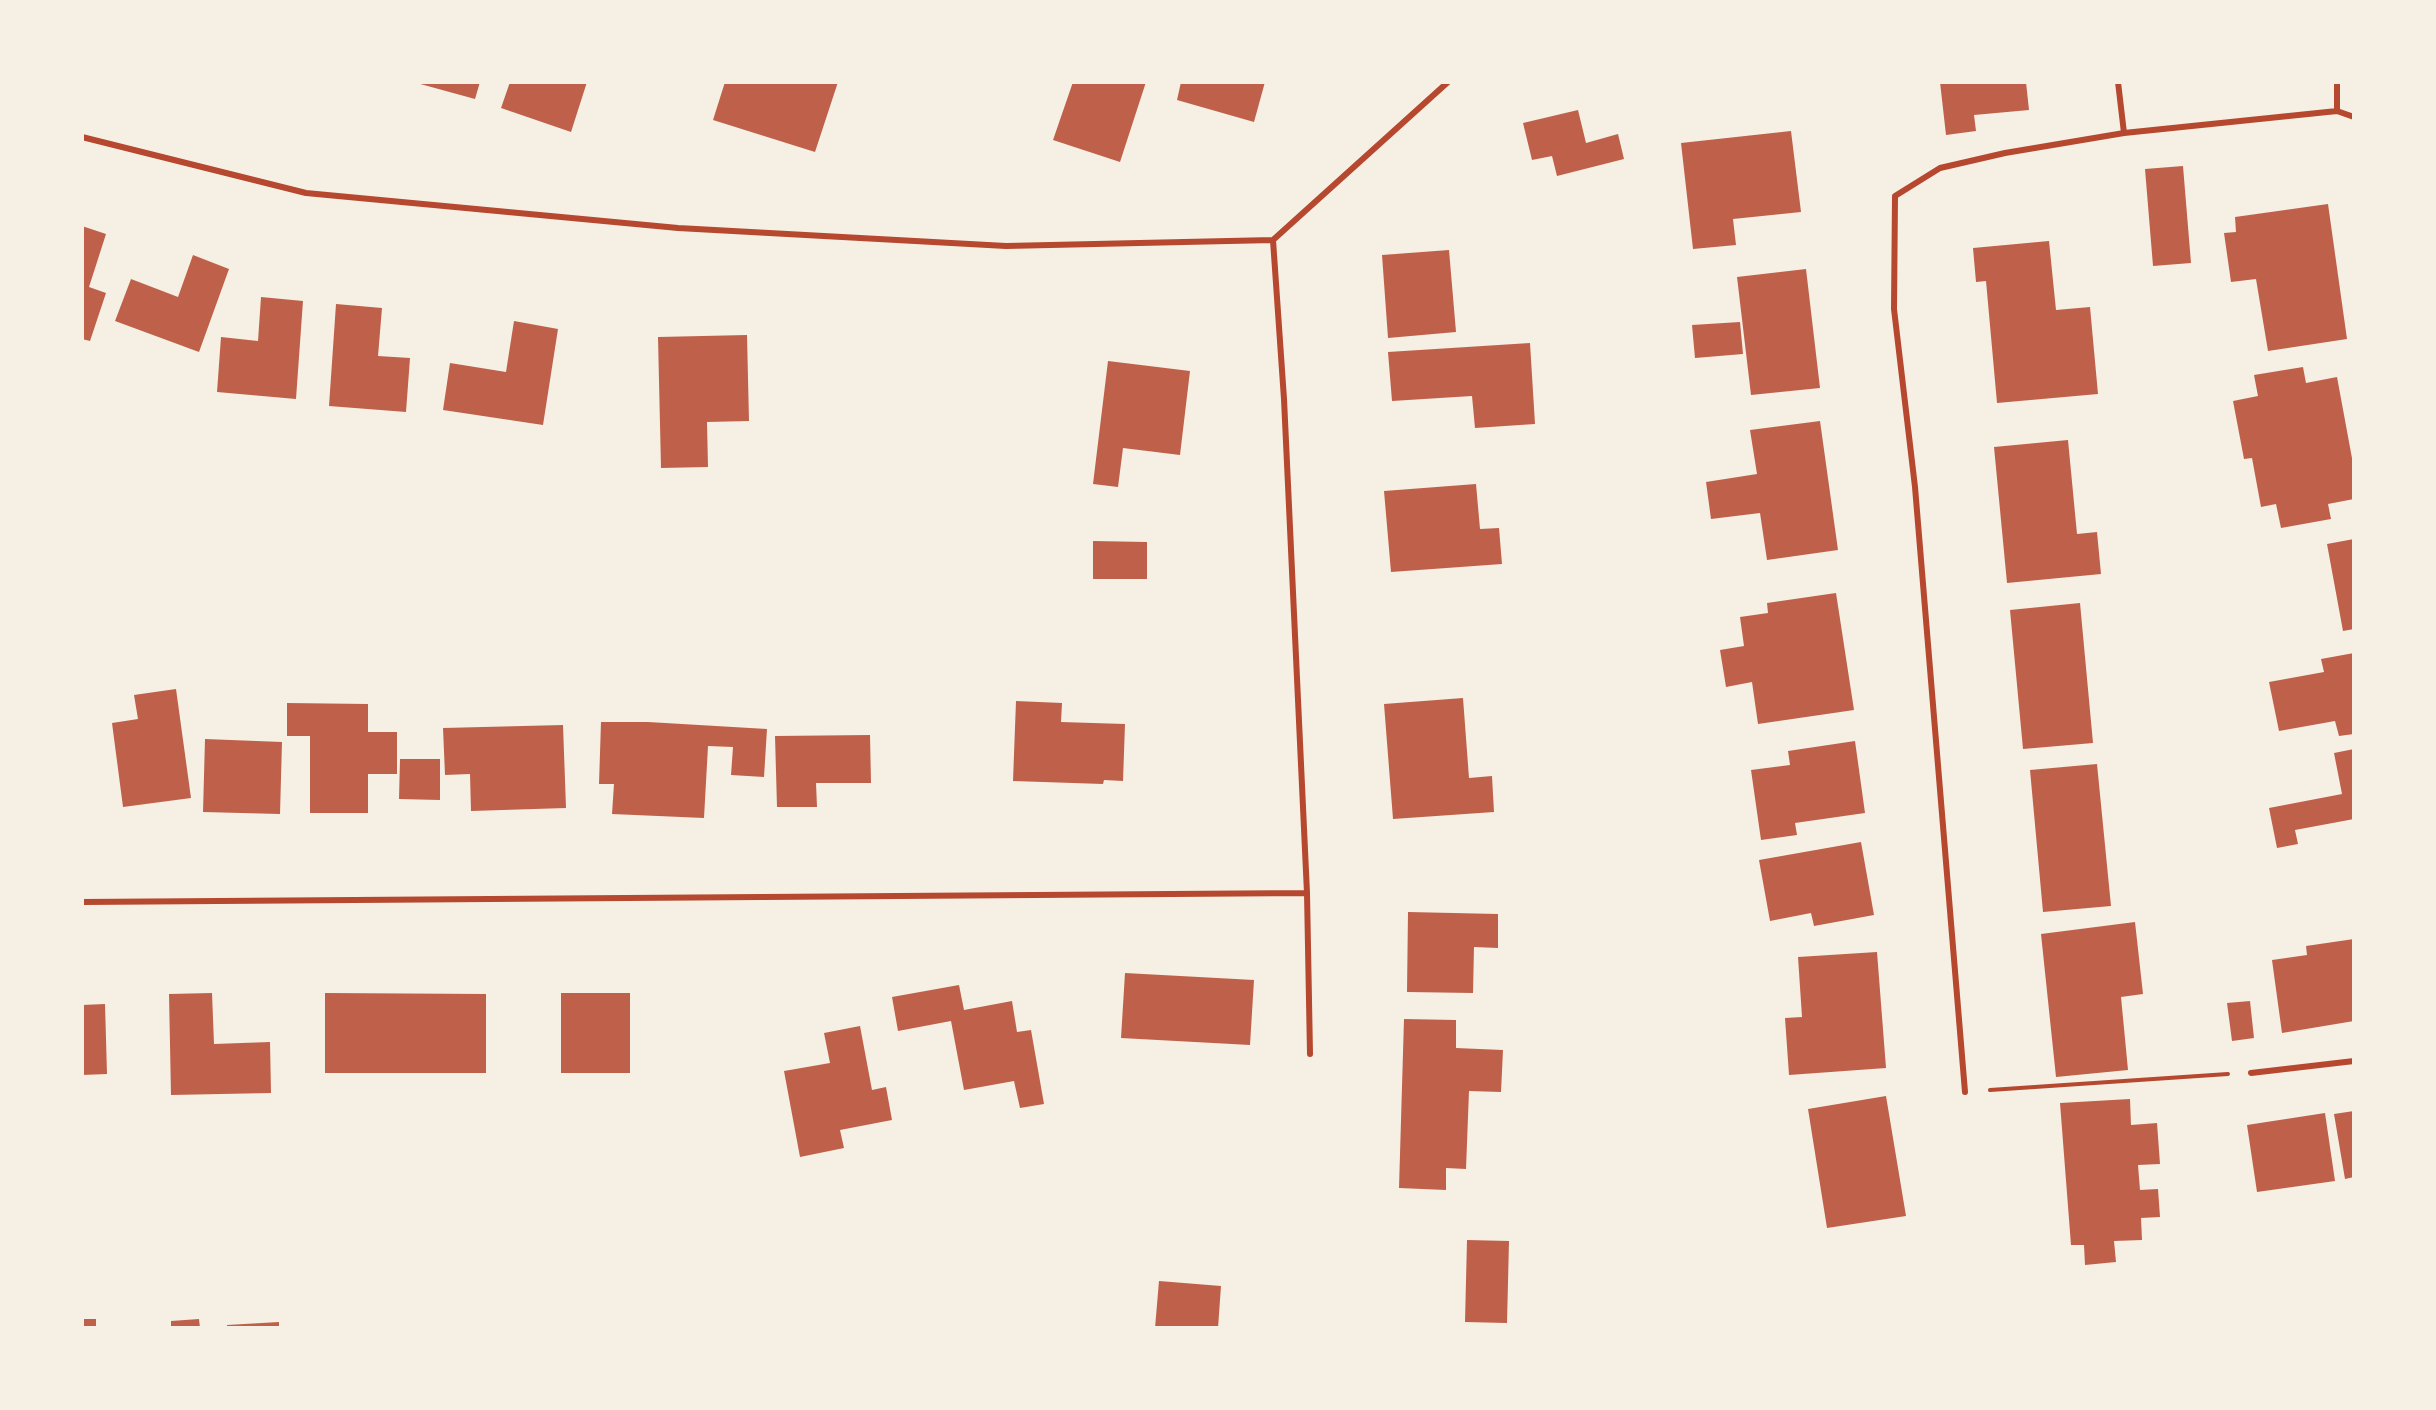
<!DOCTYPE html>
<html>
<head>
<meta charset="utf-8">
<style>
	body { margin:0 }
	#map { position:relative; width:2436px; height:1410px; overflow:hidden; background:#f6efe4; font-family:Raleway,sans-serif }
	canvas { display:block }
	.frame { position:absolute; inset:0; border:84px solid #f6efe4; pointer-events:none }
</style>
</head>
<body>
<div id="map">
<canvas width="2436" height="1410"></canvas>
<div class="frame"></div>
</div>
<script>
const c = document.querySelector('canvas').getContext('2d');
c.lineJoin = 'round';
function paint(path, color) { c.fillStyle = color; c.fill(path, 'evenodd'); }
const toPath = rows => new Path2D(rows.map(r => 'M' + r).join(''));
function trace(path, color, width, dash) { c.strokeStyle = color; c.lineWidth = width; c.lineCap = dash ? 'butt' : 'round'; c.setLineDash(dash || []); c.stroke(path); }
const building = toPath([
	[413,82,480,82,475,99],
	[510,82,587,82,571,132,501,108],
	[725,82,838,82,815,152,713,120],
	[1073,82,1146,82,1120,162,1053,140],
	[1181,82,1265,82,1254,122,1177,100],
	[1940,82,2026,82,2029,110,1974,115,1976,131,1946,135],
	[1578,110,1586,143,1618,134,1624,159,1557,176,1552,156,1532,160,1523,123],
	[1791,131,1801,212,1733,219,1736,245,1693,249,1681,143],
	[2183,166,2191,263,2153,266,2145,169],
	[2328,204,2347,339,2268,351,2256,279,2231,282,2224,233,2236,232,2235,217],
	[82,226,106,234,89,287,106,293,90,341,82,339],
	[2049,241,2056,310,2090,307,2098,394,1997,403,1986,281,1976,282,1973,248],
	[1449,250,1456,332,1388,338,1382,255],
	[193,255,229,269,199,352,115,321,131,279,178,297],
	[1806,269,1820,388,1751,395,1737,277],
	[261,297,303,301,296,399,217,392,221,337,258,341],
	[336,304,382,308,378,356,410,358,406,412,329,406],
	[514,321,558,329,543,425,443,410,450,363,506,372],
	[1740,322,1743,354,1695,358,1692,325],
	[747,335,749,421,707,422,708,467,661,468,658,337],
	[1530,343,1535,424,1475,428,1472,396,1392,401,1388,352],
	[1108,361,1190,371,1180,455,1123,448,1118,487,1093,484],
	[2303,367,2306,383,2337,377,2354,469,2354,499,2328,504,2331,519,2281,528,2276,504,2261,507,2252,458,2244,459,2233,401,2258,396,2254,375],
	[1820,421,1838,550,1767,560,1760,513,1711,519,1706,482,1757,474,1750,430],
	[2068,440,2077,534,2097,532,2101,574,2007,583,1994,447],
	[1476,484,1480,529,1499,528,1502,564,1391,572,1384,491],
	[2354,539,2354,629,2343,631,2327,544],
	[1093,541,1147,542,1147,579,1093,579],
	[1836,593,1854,710,1758,724,1752,682,1726,687,1720,650,1744,646,1740,617,1768,613,1767,603],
	[2080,603,2093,743,2023,749,2010,610],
	[2354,653,2354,734,2339,736,2335,721,2279,731,2269,682,2324,672,2321,659],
	[176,689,191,798,123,807,112,723,138,719,134,695],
	[1463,698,1469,778,1492,776,1494,812,1393,819,1384,704],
	[1016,701,1062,703,1061,722,1125,724,1123,781,1104,780,1103,784,1013,781],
	[287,703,368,704,368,732,397,732,397,774,368,774,368,813,310,813,310,736,287,736],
	[601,722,648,722,767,729,764,777,731,775,733,747,708,746,704,818,612,814,614,784,599,784],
	[563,725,566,808,471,811,470,774,445,775,443,728],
	[870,735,871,783,816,783,817,807,777,807,775,736],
	[205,739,282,742,280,814,203,812],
	[1855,741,1865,813,1795,823,1797,835,1761,840,1751,770,1790,765,1788,751],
	[2354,749,2354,819,2295,830,2298,844,2277,848,2269,808,2342,794,2334,753],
	[400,759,440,759,440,800,399,799],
	[2097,764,2111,906,2043,912,2030,770],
	[1861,842,1874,915,1814,926,1811,913,1770,921,1759,860],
	[1408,912,1498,914,1498,948,1474,947,1473,993,1407,992],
	[2135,922,2143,994,2121,997,2128,1070,2056,1077,2041,934],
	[2354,939,2354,1021,2282,1033,2272,960,2307,955,2306,946],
	[1877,952,1886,1068,1789,1075,1785,1018,1802,1017,1798,957],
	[1125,973,1254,980,1250,1045,1121,1038],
	[959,985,964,1010,1012,1001,1017,1032,1031,1030,1044,1104,1020,1108,1014,1081,964,1090,951,1021,898,1031,892,997],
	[212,993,214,1044,270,1042,271,1093,171,1095,169,994],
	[325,993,486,994,486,1073,325,1073],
	[561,993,630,993,630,1073,561,1073],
	[2250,1001,2254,1038,2232,1041,2227,1003],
	[105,1004,107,1074,82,1075,82,1005],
	[1404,1019,1456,1020,1456,1048,1503,1050,1501,1092,1469,1091,1466,1169,1446,1168,1446,1190,1399,1188],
	[860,1026,872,1090,886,1087,892,1120,840,1130,844,1148,800,1157,784,1071,830,1063,824,1033],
	[1886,1096,1906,1216,1827,1228,1808,1109],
	[2130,1099,2131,1125,2157,1123,2160,1164,2138,1165,2140,1190,2158,1189,2160,1217,2141,1218,2142,1240,2114,1241,2116,1262,2085,1265,2084,1245,2071,1245,2060,1103],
	[2354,1111,2354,1177,2345,1179,2334,1114],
	[2325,1113,2335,1181,2257,1192,2247,1125],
	[1467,1240,1509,1241,1507,1323,1465,1322],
	[1159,1281,1221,1286,1218,1328,1155,1328],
	[82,1319,96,1319,96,1328,82,1328],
	[199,1319,200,1328,171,1328,171,1321],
	[279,1322,279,1328,227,1328,227,1325]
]);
const path = toPath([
	[1990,1090,2228,1074]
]);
const minor = toPath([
	[2337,111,2337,82],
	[2124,133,2337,111,2354,117],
	[82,137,306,193,678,228,1006,246,1273,240,1448,82],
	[1307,893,1310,1054],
	[82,902,1307,893,1284,399,1273,240],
	[2251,1073,2354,1061],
	[1965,1092,1915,487,1894,309,1895,196,1940,168,2005,153,2124,133,2118,82]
]);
paint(building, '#bf614a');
trace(path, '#b5482f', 4);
trace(minor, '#b5482f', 6);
</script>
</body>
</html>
